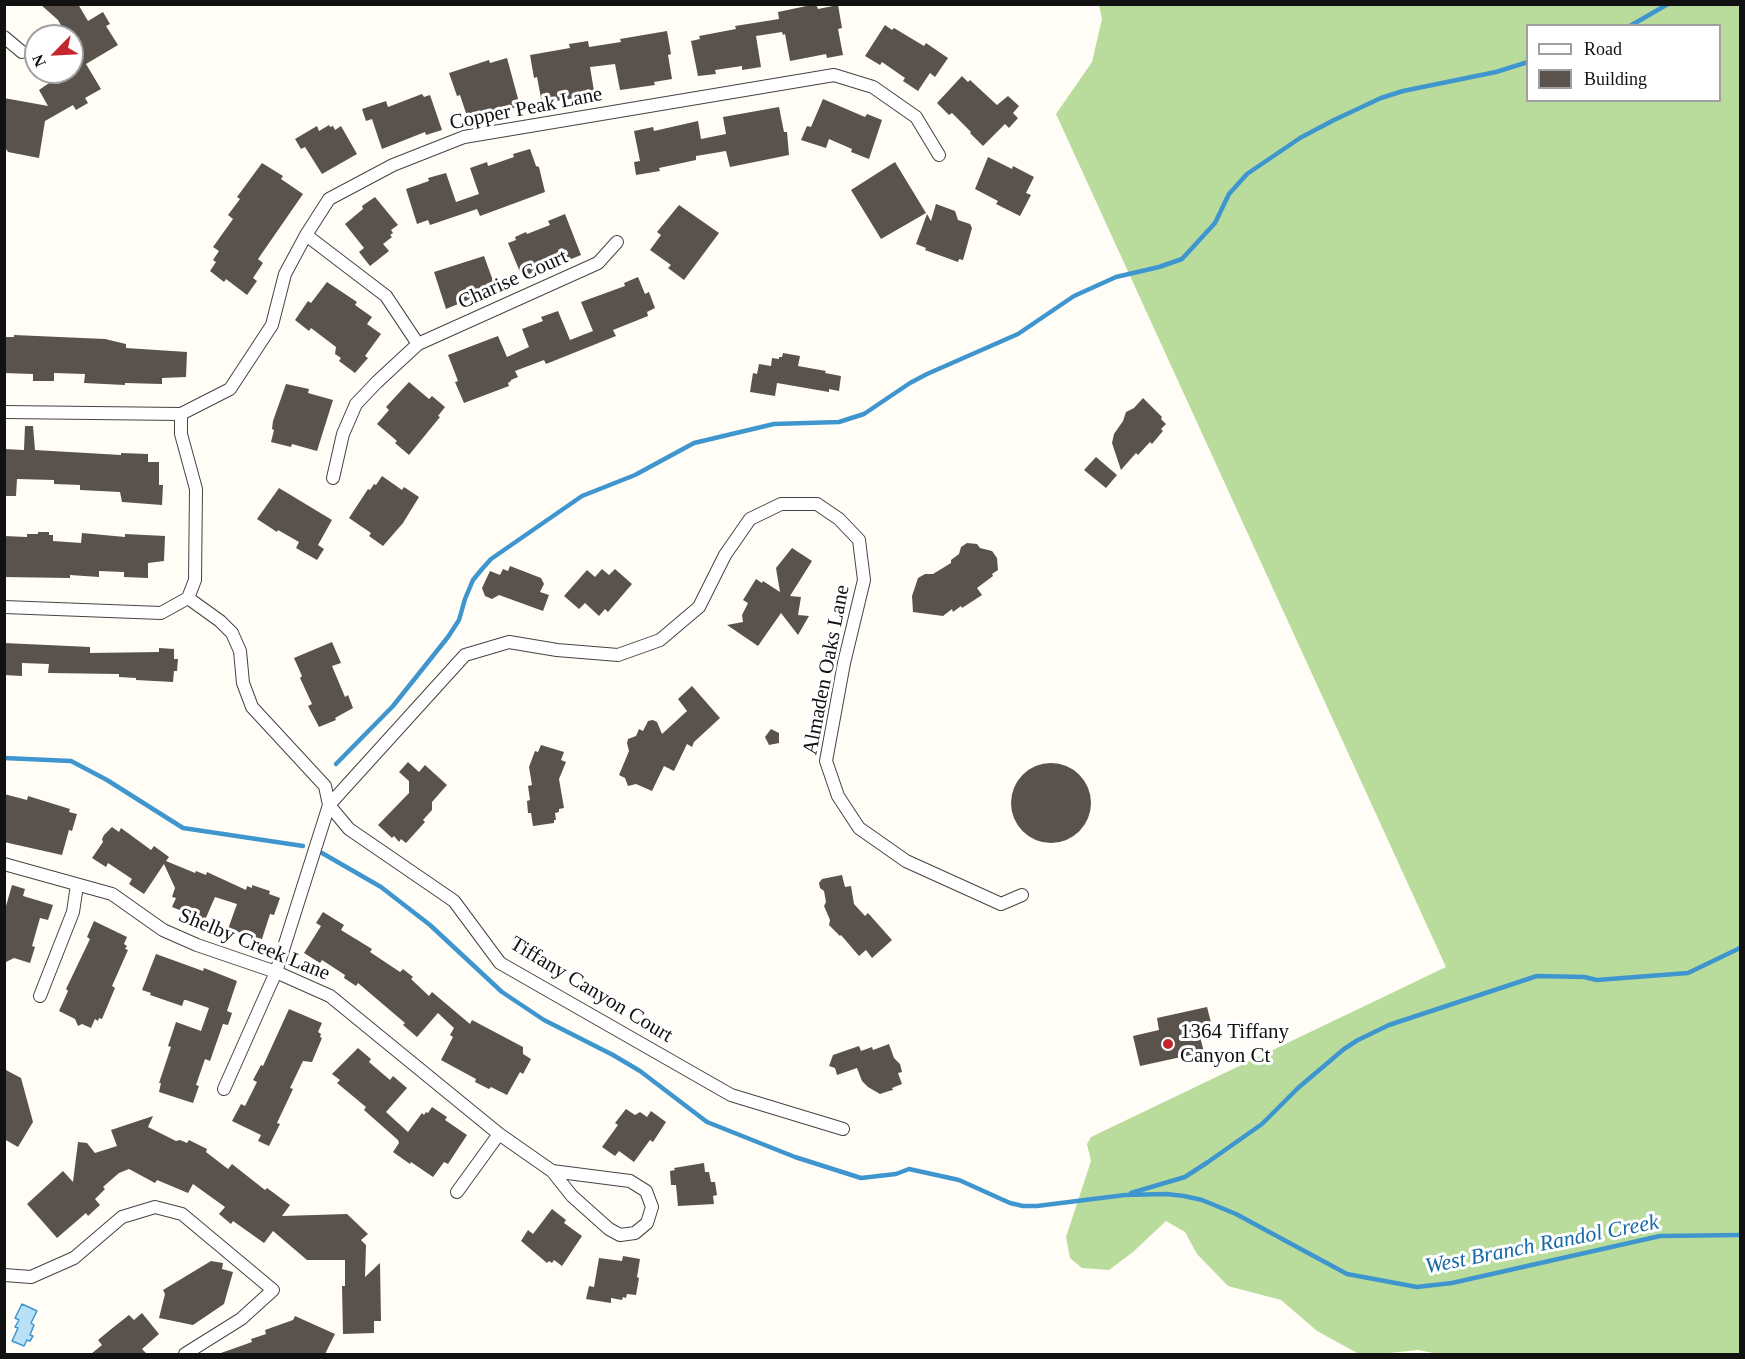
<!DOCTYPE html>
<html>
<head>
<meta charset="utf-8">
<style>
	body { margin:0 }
	#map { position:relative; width:1745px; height:1359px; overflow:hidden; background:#fffdf5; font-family:Georgia,serif }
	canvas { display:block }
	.frame { position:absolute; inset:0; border:6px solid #111; pointer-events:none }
	.legend { position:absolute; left:1526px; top:24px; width:195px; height:78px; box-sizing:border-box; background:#fff; border:2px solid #a0a0a0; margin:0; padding:8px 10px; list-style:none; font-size:18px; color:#111 }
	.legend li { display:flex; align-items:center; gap:12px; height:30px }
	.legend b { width:30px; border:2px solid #a0a0a0 }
	.north { position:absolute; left:24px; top:24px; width:60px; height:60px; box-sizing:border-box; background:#fff; border:2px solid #a0a0a0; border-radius:50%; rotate:246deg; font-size:16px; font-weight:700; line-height:24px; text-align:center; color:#111 }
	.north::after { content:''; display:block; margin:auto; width:21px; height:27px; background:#c4262e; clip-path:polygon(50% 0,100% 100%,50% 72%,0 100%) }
</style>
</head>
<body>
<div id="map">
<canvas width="1745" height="1359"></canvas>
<div class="frame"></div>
<ul class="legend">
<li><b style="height:8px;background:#fff"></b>Road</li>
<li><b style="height:16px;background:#5a524d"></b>Building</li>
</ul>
<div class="north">N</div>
</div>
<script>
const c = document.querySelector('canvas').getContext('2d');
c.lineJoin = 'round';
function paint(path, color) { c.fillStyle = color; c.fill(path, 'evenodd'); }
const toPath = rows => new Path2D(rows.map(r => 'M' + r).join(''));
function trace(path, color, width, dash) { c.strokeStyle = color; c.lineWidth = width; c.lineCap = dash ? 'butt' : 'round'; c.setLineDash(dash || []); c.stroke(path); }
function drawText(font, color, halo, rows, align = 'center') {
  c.font = font + ' Georgia,serif'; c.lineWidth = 6; c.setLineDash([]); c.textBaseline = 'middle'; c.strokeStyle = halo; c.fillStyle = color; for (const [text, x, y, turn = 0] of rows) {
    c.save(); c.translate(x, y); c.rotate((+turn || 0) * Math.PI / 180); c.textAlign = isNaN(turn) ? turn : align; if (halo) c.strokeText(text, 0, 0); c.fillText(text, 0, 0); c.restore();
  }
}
const forest = toPath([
	[1099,5,1740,5,1740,1354,1439,1354,1418,1350,1380,1354,1359,1354,1317,1331,1281,1300,1228,1286,1197,1254,1185,1232,1166,1221,1133,1252,1109,1270,1082,1268,1070,1258,1066,1237,1091,1161,1087,1144,1091,1137,1446,967,1056,114,1092,62,1102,19],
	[1528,26,1720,26,1720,100,1528,100]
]);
const water = toPath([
	[22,1304,37,1311,31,1323,34,1325,30,1335,33,1336,30,1341,27,1340,24,1346,12,1341,18,1328,15,1327,19,1320,15,1318,22,1304]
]);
const stream = toPath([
	[1630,26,1668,4],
	[4,758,71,761,107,780,183,828,303,846],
	[336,764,393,706,448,637,459,620,465,599,473,580,482,569,491,559,582,496,635,475,694,443,774,424,839,422,864,414,910,383,927,374,1018,334,1074,296,1116,277,1159,267,1182,259,1215,223,1229,194,1247,174,1300,138,1334,120,1381,98,1403,91,1496,72,1528,62],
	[322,853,381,887,430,925,502,992,544,1020,613,1055,640,1071,707,1122,795,1157,861,1178,896,1174,909,1169,959,1180,1010,1203,1023,1206,1037,1206,1125,1195,1166,1194,1184,1196,1202,1200,1236,1214,1347,1274,1417,1287,1452,1283,1660,1236,1740,1235],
	[1131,1193,1185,1177,1208,1162,1262,1124,1298,1088,1344,1049,1358,1040,1389,1025,1537,976,1584,977,1597,980,1688,973,1740,948]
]);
const building = toPath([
	[40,4,78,4,88,21,103,12,110,24,106,26,118,45,86,64,101,89,85,98,88,103,76,110,73,105,45,121,39,158,8,152,4,146,4,98,48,106,39,90,65,72,72,72,72,36,67,36,58,20],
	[816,4,818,9,838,5,842,28,838,29,843,55,827,58,826,54,790,61,785,34,783,35,782,32,756,36,761,67,742,70,742,66,715,70,716,74,698,76,691,41,700,39,699,36,736,29,735,26,779,19,778,12],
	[885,25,892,30,894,28,924,46,926,43,948,58,935,77,930,73,918,91,903,81,905,78,882,62,880,65,865,56],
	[667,31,671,54,668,55,672,79,654,82,655,85,620,90,615,64,590,67,594,91,576,94,576,98,542,103,537,77,534,78,530,55,570,48,569,44,588,41,589,47,621,42,620,39],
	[507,58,520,106,504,111,503,109,486,113,468,119,460,95,457,96,449,73,489,60,490,63],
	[962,76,968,82,970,80,997,105,1008,96,1019,106,1013,113,1018,118,1009,128,1005,124,983,146,970,133,971,132,952,113,949,115,937,103],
	[422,94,424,97,430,95,442,130,426,135,425,132,382,149,372,119,366,121,362,109,386,101,388,107],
	[823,99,865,117,867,114,882,120,869,159,851,152,852,149,829,139,826,148,801,140,807,126,811,127],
	[779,107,784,132,787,132,789,155,730,167,726,151,696,156,696,160,659,168,660,171,636,175,634,162,640,161,634,131,653,127,654,131,698,121,701,139,726,134,723,117],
	[329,125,330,127,333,126,335,130,341,126,357,154,322,174,305,147,301,149,295,139,317,126,319,131],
	[530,149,536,166,539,167,545,192,480,216,477,209,430,225,428,220,417,224,406,189,429,181,428,178,446,173,456,202,479,194,470,168,487,162,488,166,514,157,513,154],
	[988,157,1012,169,1013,166,1034,177,1026,193,1031,195,1020,216,996,204,998,201,975,189],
	[895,162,926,213,881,239,851,190],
	[262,163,283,176,281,179,303,194,258,259,263,263,253,278,257,281,247,295,226,279,224,282,210,271,216,262,213,260,219,251,213,247,233,219,228,215,240,199,237,197],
	[375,197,398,225,391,230,393,233,390,235,392,237,383,244,389,251,370,266,359,252,364,248,345,224,363,209,362,206],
	[936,204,955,211,958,220,970,224,972,228,963,260,959,259,958,262,925,250,926,248,916,244,927,214,931,221],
	[679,205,719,233,684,280,668,268,671,265,650,250,661,235,657,232],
	[565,214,581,255,564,262,563,259,522,277,508,243,516,240,515,237,526,232,527,234,550,225,548,221],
	[484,256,496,289,494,290,495,291,480,297,480,295,446,309,434,272],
	[638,277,645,294,649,292,655,308,647,312,648,316,613,330,616,336,546,364,544,360,515,371,518,377,511,380,511,381,508,383,509,386,464,403,455,382,458,381,448,355,498,336,507,357,529,347,522,329,543,321,541,317,558,311,570,340,593,331,581,302,625,286,624,283],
	[327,282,357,302,355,305,372,317,367,324,381,334,365,356,368,358,355,373,339,361,341,358,335,354,336,347,311,328,309,331,295,320,308,301,311,303],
	[14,335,105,339,126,344,126,348,187,352,186,377,162,378,162,384,125,383,125,385,84,383,85,374,54,373,54,381,33,381,33,374,4,373,4,337,14,337],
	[783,353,800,356,798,366,826,371,825,373,841,376,839,391,829,389,829,392,777,383,775,396,750,392,753,373,757,374,759,364,771,366,772,358,779,359,779,357,782,357],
	[409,382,429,399,432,396,445,407,438,416,440,417,409,455,395,443,397,441,377,424,389,410,386,407],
	[286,384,309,389,308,393,333,400,317,451,292,444,291,447,271,442,274,430,272,429,273,421],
	[1143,398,1162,417,1161,419,1166,424,1161,429,1163,431,1152,444,1150,442,1138,455,1136,453,1121,470,1112,443,1114,434,1123,421,1126,412,1134,408],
	[25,426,33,426,35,450,121,455,121,453,148,454,148,462,159,462,159,485,163,485,162,505,122,502,120,492,80,490,80,485,54,484,54,480,17,479,16,496,4,496,4,449,24,450],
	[1096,457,1117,475,1106,488,1084,470],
	[382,476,402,490,404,487,419,497,403,523,383,546,369,536,371,533,349,518,368,489,370,490,374,484,376,485],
	[279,488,332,520,318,545,324,549,317,560,296,548,299,542,278,530,277,532,257,519],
	[38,532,49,532,49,535,53,535,53,541,81,543,82,533,125,537,125,534,165,536,164,561,148,563,148,578,124,577,124,572,99,571,99,577,70,575,70,578,4,577,4,536,27,537,27,534,38,534],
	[967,543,977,544,980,548,992,551,997,558,998,570,992,574,993,576,977,588,982,595,962,608,961,606,953,612,952,609,943,616,913,612,912,596,918,578,925,574,933,574,951,563,951,560,959,554,961,547],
	[792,548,812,561,790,596,801,597,798,615,809,616,798,635,781,613,758,646,727,625,743,622,742,615,748,603,743,600,756,579,762,583,763,581,780,592,776,568],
	[510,566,541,578,544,584,540,592,549,595,543,611,499,595,492,599,485,596,482,588,490,571,500,575,503,569,508,571],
	[602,569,609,575,615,569,632,584,608,612,605,609,599,616,585,603,579,609,564,596,587,570,595,577],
	[332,642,341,663,332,666,345,697,348,695,353,708,335,718,336,720,319,727,308,706,312,704,300,678,302,676,294,658],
	[4,643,90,647,90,653,159,652,159,648,174,649,174,659,178,659,177,671,174,671,173,682,136,680,136,678,119,677,119,674,48,673,49,664,22,663,22,676,4,675],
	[692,686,720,718,694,742,692,747,687,744,674,771,664,766,652,791,636,784,628,786,625,778,619,775,629,751,627,743,628,739,636,736,639,729,643,731,648,721,653,720,657,722,662,734,687,711,678,699],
	[771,729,779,733,779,743,769,745,765,737],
	[541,745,564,752,561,760,566,762,559,779,564,808,559,809,559,812,555,813,556,820,554,820,554,823,533,826,531,813,528,813,527,801,530,800,528,786,532,785,529,767,535,751,538,752],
	[408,762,419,772,425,765,447,785,432,802,432,810,423,820,425,822,406,843,401,839,399,842,394,836,392,838,378,825,409,793,409,781,399,772],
	'1011 803a40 40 0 1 1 80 0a40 40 0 1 1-80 0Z',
	[4,794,27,800,28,796,70,809,69,812,77,814,72,831,69,830,62,855,4,842],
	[112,827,119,832,121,828,151,850,154,846,169,857,166,861,195,873,196,871,206,875,207,872,246,890,247,886,252,888,252,885,270,891,269,894,280,898,274,915,270,914,262,939,228,929,237,904,215,897,205,920,172,907,176,898,172,897,175,888,164,864,144,894,129,884,132,879,108,863,106,867,92,858,103,842,102,839,104,835],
	[842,875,845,887,851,886,854,904,865,916,868,913,892,940,872,958,866,950,859,956,841,935,840,936,829,925,830,920,824,906,826,902,824,891,820,888,819,883,822,879],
	[12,885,25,889,23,896,53,905,48,920,40,918,32,946,35,947,30,963,14,958,4,963,4,913],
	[323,912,344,925,341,930,372,949,370,952,400,972,403,969,413,977,411,979,429,996,432,992,470,1024,472,1020,523,1047,523,1054,531,1059,523,1074,520,1072,507,1095,491,1087,489,1089,475,1082,476,1079,441,1060,453,1037,450,1035,454,1028,438,1013,417,1037,403,1025,405,1023,358,983,356,986,344,978,345,975,322,960,320,963,304,953,321,926,316,923],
	[94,921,127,937,124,944,127,946,125,949,128,950,112,986,115,988,102,1019,99,1018,98,1021,95,1019,91,1028,82,1024,78,1026,75,1019,59,1011,68,991,66,989,90,939,87,937],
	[156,954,203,971,204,968,237,981,227,1011,232,1013,228,1025,223,1024,210,1061,205,1059,196,1085,199,1086,193,1103,159,1092,161,1083,159,1083,171,1047,168,1046,176,1022,201,1031,209,1008,186,1000,184,1000,182,1006,150,995,151,993,142,990],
	[1207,1007,1213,1030,1199,1033,1204,1052,1140,1066,1133,1036,1159,1030,1157,1018],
	[289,1009,322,1023,318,1032,321,1034,320,1037,322,1038,312,1062,303,1061,290,1088,293,1089,277,1123,280,1124,269,1146,258,1141,261,1135,232,1121,241,1104,245,1106,257,1082,253,1080,261,1065,263,1066],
	[889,1044,894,1058,900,1064,902,1072,898,1073,902,1084,892,1088,893,1090,889,1091,880,1094,868,1087,862,1081,857,1068,837,1075,835,1068,829,1066,833,1055,859,1046,861,1051,872,1047,873,1050],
	[358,1048,371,1059,369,1062,390,1080,393,1076,407,1088,386,1112,408,1132,422,1113,424,1115,426,1112,428,1113,432,1107,447,1117,445,1120,467,1135,448,1164,444,1162,433,1177,411,1162,410,1164,393,1152,399,1143,398,1140,364,1110,366,1107,337,1083,340,1080,332,1074],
	[4,1069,21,1078,33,1122,18,1147,4,1139],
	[626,1109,635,1115,640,1112,647,1117,651,1111,666,1122,653,1142,650,1140,634,1162,619,1151,615,1156,602,1147,618,1125,615,1123],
	[153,1116,148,1127,176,1141,180,1140,187,1143,189,1140,207,1149,206,1152,228,1169,232,1164,265,1190,267,1188,290,1205,282,1216,347,1214,368,1234,361,1240,366,1245,365,1277,380,1263,381,1321,374,1321,374,1333,343,1334,342,1286,345,1286,345,1260,307,1260,273,1231,264,1243,233,1221,231,1224,219,1214,225,1207,193,1184,188,1193,157,1180,155,1183,129,1169,119,1173,103,1187,105,1189,95,1199,100,1205,88,1216,86,1213,57,1238,27,1204,63,1171,73,1182,78,1142,87,1143,95,1153,117,1146,111,1130],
	[704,1163,705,1172,709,1172,711,1182,715,1182,717,1195,713,1196,714,1204,678,1206,676,1185,671,1185,670,1171,675,1170,674,1168],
	[552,1209,566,1220,564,1223,582,1236,562,1266,554,1260,552,1263,549,1261,547,1263,521,1241,528,1230,533,1234],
	[623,1256,640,1259,637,1277,639,1278,636,1295,627,1294,626,1298,623,1297,622,1300,611,1298,611,1303,586,1299,589,1286,594,1287,599,1258,622,1261],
	[211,1261,223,1263,222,1269,233,1272,224,1304,193,1325,159,1318,165,1294,163,1290],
	[142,1313,159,1334,142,1349,147,1354,91,1354,102,1345,98,1340,110,1330,129,1315,134,1320],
	[295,1316,335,1334,325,1354,222,1354,221,1353,252,1342,251,1339,266,1334,265,1330,293,1320]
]);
const street = toPath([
	[4,37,22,52],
	[306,235,386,296,418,344],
	[4,412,181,414,230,389,272,325,285,274,306,235,329,199,393,165,464,137,834,75,873,87,916,117,939,155],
	[333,478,343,434,356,404,377,382,418,344,598,263,617,242],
	[188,598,220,621,232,633,240,651,243,683,252,707,325,786,329,805,349,829,454,901,500,963,731,1095,843,1129],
	[4,607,161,613,188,598,195,580,196,489,181,434,181,414],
	[4,864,112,894,163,930,197,945,276,972,330,996,499,1134,552,1171,572,1196,609,1229,620,1235,635,1233,647,1223,652,1207,646,1191,630,1181,552,1171],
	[40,996,73,912,77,885],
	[224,1089,276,972,329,805,465,655,509,642,557,650,618,655,660,640,699,607,725,555,750,519,781,504,817,504,839,519,859,540,864,580,844,663,826,761,838,796,859,828,906,861,1001,904,1022,895],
	[457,1192,499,1134],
	[4,1275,31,1277,74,1258,122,1217,155,1207,182,1214,273,1290,241,1319,185,1354]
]);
const markers = [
	[1168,1044,6,"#c4262e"]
];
const streetNames = [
	["Copper Peak Lane",526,109,-11],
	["Charise Court",513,280,-24],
	["Almaden Oaks Lane",827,670,-79],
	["Shelby Creek Lane",254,945,22],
	["Tiffany Canyon Court",591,990,31]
];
const poiNames = [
	["1364 Tiffany",1180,1032],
	["Canyon Ct",1180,1056]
];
const waterNames = [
	["West Branch Randol Creek",1542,1245,-11]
];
paint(forest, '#b9dc9c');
paint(water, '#b9e0f7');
trace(water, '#3f96cf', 1.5);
trace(stream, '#3f96cf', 4.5);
paint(building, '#5a524d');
trace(street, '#444', 14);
trace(street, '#fff', 12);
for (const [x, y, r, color] of markers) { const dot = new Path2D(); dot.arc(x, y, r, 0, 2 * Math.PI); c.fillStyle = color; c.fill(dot); trace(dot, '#fff', 2); }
drawText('21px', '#111', '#fff', streetNames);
drawText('21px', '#111', '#fff', poiNames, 'left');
drawText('italic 22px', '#1768a6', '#fff', waterNames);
</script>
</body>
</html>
